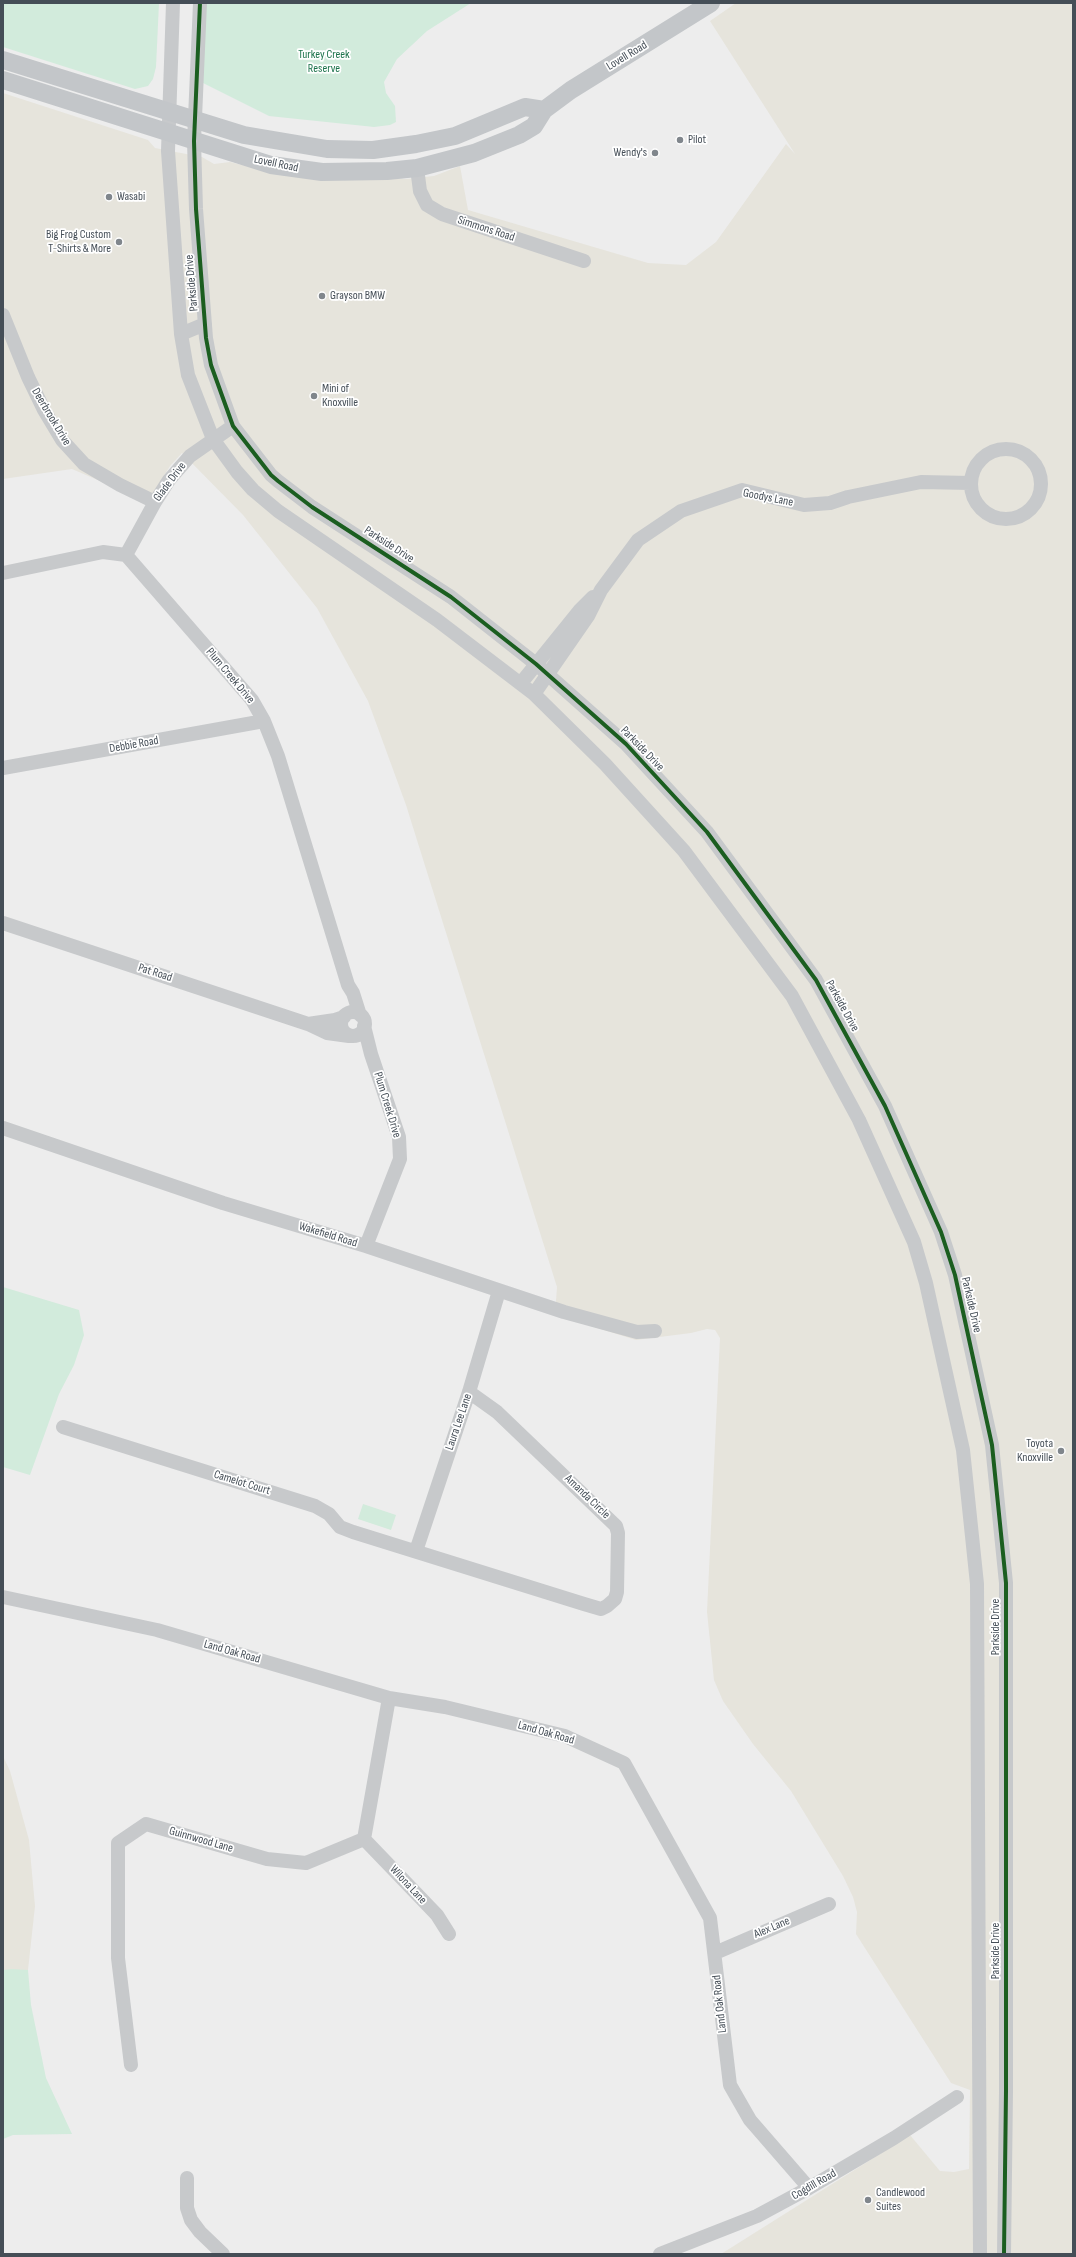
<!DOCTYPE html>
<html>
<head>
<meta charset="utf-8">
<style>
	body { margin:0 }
	#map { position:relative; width:1076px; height:2257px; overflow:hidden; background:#ededed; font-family:"Sofia Sans Condensed",sans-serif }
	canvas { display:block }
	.frame { position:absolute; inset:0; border:4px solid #454e57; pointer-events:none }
</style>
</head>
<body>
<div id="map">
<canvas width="1076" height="2257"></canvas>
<div class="frame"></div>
</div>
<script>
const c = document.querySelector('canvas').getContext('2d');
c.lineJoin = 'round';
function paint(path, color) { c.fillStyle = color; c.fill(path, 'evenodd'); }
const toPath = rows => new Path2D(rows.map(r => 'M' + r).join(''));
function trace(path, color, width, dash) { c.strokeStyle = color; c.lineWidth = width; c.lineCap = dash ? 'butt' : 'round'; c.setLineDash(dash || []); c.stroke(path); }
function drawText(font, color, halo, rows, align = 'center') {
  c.font = font + ' "Sofia Sans Condensed",sans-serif'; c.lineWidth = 3.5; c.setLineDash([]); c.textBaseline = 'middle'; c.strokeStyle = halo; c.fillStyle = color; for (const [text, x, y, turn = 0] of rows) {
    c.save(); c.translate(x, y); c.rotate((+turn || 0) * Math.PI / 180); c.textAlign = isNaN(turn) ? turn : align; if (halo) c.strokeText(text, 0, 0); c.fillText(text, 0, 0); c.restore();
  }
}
const commercial = toPath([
	[736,3,1073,3,1073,2254,721,2254,910,2135,940,2171,954,2172,969,2169,970,2090,951,2083,856,1934,857,1912,853,1897,843,1876,791,1791,753,1744,723,1701,714,1680,707,1612,720,1338,715,1330,707,1329,691,1333,636,1340,555,1315,557,1287,406,805,368,701,317,608,243,515,182,453,170,466,146,505,100,481,72,469,3,479,3,93,148,140,155,148,202,157,214,164,230,162,242,165,406,179,434,176,460,166,468,210,648,263,686,265,716,242,786,144,795,154,710,21],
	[3,1756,10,1771,29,1840,35,1906,28,1970,3,1970]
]);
const green = toPath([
	[3,3,159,3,156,67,153,79,148,86,135,89,3,47],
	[205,3,471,3,427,31,397,59,384,82,386,93,395,106,396,122,390,125,374,127,269,116,203,83],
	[3,1287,79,1310,84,1335,74,1365,59,1394,30,1475,3,1467],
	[363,1504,396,1515,391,1530,358,1519],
	[12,1969,28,1970,31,2005,46,2078,72,2134,13,2135,3,2139,3,1970]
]);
const minor = toPath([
	[173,3,168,151,181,334,188,375,213,439,237,472,253,490,278,511,437,620,534,694,605,764,684,851,792,996,859,1120,914,1242,926,1283,963,1450,977,1584,980,2254],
	[200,3,194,141,196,209,206,338,211,365,233,426,271,475,278,481,312,507,451,597,536,664,626,744,707,832,816,980,885,1106,941,1232,955,1275,992,1445,1006,1583,1006,2091,1004,2254],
	[417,168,420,191,427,205,442,214,584,261],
	[3,315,28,377,44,410,62,440,84,464,120,485,155,502],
	[181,334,205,324],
	'971 484a35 35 0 1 1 70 0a35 35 0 1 1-70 0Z',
	[126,555,155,502,169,480,190,456,233,426],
	[3,573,103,552,126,555,252,700,264,721,278,756,348,985,353,993,360,1015],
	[521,683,580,610,593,597],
	[534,694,588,616,601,590,638,540,681,511,742,490,804,505,830,503,848,497,921,482,971,483],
	[3,768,264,721],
	[3,923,308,1024,327,1033,349,1036],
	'341 1024a12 12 0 1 1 24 0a12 12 0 1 1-24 0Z',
	[308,1024,335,1020,344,1017],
	[364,1026,371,1054,399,1137,400,1159,366,1246],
	[3,1128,223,1203,366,1246,564,1312,637,1332,655,1331],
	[63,1427,315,1506,329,1514,340,1527,353,1532,584,1604,601,1609,607,1606,615,1599,617,1592,618,1533,616,1526,497,1412,469,1392],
	[416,1551,469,1392,499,1291],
	[3,1597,157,1630,389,1698,445,1707,565,1736,624,1763,710,1918,730,2085,750,2120,809,2188],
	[364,1839,389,1698],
	[364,1839,437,1915,449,1934],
	[715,1953,829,1904],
	[131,2065,118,1958,118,1843,146,1824,267,1859,306,1863,364,1839],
	[187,2178,187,2208,191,2220,200,2232,223,2254],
	[660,2254,757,2216,809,2188,894,2138,957,2097]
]);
const major = toPath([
	[3,60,244,135,327,149,373,150,416,144,455,136,525,107,544,110],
	[3,80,271,165,322,172,387,171,417,168,474,153,519,135,534,126,544,110,571,90,711,3]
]);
const cycleway = toPath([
	[200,3,194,141,196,209,206,338,211,365,233,426,271,475,278,481,312,507,451,597,536,664,626,744,707,832,816,980,885,1106,941,1232,955,1275,992,1445,1006,1583,1006,2091,1004,2254]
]);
const markers = [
	[680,140,4,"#80868c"],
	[655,153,4,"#80868c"],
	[109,197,4,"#80868c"],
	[119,242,4,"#80868c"],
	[322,296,4,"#80868c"],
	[314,396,4,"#80868c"],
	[1061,1451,4,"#80868c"],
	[868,2200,4,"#80868c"]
];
const parkNames = [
	["Turkey Creek",324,55],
	["Reserve",324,69]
];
const streetNames = [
	["Lovell Road",627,56,-31],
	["Lovell Road",276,164,12],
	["Simmons Road",486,229,18],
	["Parkside Drive",192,283,-95],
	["Deerbrook Drive",51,417,59],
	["Glade Drive",170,482,-53],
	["Goodys Lane",768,498,11],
	["Parkside Drive",389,545,33],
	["Plum Creek Drive",230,676,50],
	["Debbie Road",134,745,-10],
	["Parkside Drive",642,749,46],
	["Pat Road",155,973,18],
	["Parkside Drive",842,1006,61],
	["Plum Creek Drive",387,1105,73],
	["Wakefield Road",328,1235,17],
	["Parkside Drive",971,1305,77],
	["Laura Lee Lane",459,1422,-71],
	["Camelot Court",242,1483,17],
	["Amanda Circle",587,1497,44],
	["Parkside Drive",996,1627,-90],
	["Land Oak Road",232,1652,16],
	["Land Oak Road",546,1733,16],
	["Guinnwood Lane",201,1840,16],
	["Wilona Lane",408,1885,47],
	["Alex Lane",772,1928,-23],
	["Parkside Drive",996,1951,-90],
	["Land Oak Road",720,2004,-96],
	["Cogdill Road",814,2185,-30]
];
const poiNames = [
	["Pilot",688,140],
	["Wendy's",647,153,"right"],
	["Wasabi",117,197],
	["Big Frog Custom",111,235,"right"],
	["T-Shirts & More",111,249,"right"],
	["Grayson BMW",330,296],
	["Mini of",322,389],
	["Knoxville",322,403],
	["Toyota",1053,1444,"right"],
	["Knoxville",1053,1458,"right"],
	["Candlewood",876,2193],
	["Suites",876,2207]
];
paint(commercial, '#e6e4dc');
paint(green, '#d2ebdc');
trace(minor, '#c7c9cb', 14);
trace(major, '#c3c6c9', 18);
trace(cycleway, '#1b5e20', 4);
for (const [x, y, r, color] of markers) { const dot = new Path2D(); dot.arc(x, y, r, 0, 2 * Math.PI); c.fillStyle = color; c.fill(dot); trace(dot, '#fff', 1.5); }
drawText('12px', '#1c734b', '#fff', parkNames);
drawText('12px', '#454e57', '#fff', streetNames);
drawText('12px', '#454e57', '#fff', poiNames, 'left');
</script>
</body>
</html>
